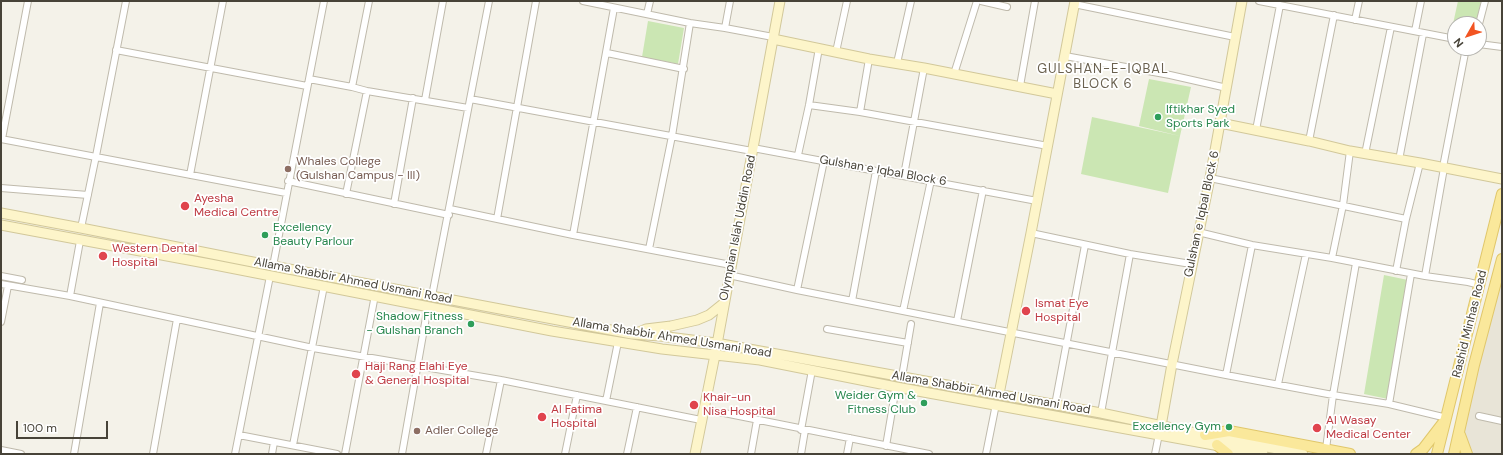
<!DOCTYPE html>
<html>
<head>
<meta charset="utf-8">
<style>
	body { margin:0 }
	#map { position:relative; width:1503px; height:455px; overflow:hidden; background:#f4f2e9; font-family:"DM Sans",sans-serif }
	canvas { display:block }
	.frame { position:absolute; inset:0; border:2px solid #474338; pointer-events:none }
	.north { position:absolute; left:1447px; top:16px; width:40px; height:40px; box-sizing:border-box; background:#fff; border:1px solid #b5b4af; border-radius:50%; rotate:231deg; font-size:11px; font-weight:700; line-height:16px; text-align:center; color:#474338 }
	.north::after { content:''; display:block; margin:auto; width:14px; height:18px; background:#f25422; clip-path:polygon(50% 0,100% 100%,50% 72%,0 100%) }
	.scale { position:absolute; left:16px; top:421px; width:92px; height:18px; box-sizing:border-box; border:2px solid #474338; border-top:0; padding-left:5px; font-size:12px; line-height:14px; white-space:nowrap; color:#474338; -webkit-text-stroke:3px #fff; paint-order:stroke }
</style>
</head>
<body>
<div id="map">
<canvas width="1503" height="455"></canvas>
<div class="frame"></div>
<div class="north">N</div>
<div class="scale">100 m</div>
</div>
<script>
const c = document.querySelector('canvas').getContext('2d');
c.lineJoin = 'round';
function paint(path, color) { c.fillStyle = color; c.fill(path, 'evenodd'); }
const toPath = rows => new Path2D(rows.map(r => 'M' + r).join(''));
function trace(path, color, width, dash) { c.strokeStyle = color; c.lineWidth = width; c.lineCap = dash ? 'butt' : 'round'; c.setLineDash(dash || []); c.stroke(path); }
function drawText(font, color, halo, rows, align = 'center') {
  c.font = font + ' "DM Sans",sans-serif'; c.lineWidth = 3.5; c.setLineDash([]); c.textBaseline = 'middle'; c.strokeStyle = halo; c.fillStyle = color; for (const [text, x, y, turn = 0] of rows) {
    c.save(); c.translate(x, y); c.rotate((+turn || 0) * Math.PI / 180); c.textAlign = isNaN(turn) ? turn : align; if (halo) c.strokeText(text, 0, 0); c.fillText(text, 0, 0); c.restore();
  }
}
const residential = toPath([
	[1502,270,1502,454,1467,454,1460,433]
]);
const green = toPath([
	[1458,1,1481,1,1476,24,1455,24,1455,33,1451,33],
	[648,21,684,28,678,64,642,57],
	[1149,79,1191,87,1180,136,1139,126],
	[1092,117,1180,136,1168,193,1081,174],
	[1384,275,1408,280,1388,399,1364,394]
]);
const street = toPath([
	[583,1,690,23,725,28,773,37],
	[981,1,1007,7],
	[1259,1,1455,39],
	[1074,4,1235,37],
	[647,14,650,1],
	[1355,20,1359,1],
	[1479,24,1485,1],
	[725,28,730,1],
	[1415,31,1421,1],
	[1479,44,1502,47],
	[116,50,307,86],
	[836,52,847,1],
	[607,53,684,69],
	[1065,56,1170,75,1227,88],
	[897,63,911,1],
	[954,74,977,1],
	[309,79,352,87,367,91,468,108],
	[1020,86,1035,1],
	[352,87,369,1],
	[470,99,752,151],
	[425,100,443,1],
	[809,105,860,112,1048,146],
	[860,112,869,59],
	[1256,130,1280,5],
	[1,139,286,193],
	[2,139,28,1],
	[1309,141,1334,15],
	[753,148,1037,201],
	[1365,154,1391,27],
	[798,155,809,105,819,48],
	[1399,160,1423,34],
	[1443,167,1466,48],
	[190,175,223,1],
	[904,175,924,68],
	[1210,178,1406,219],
	[288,181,449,215],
	[1,188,88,195],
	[346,194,367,91],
	[394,204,413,98],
	[450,209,573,235,731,265],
	[497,219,536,1],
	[81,228,96,156,126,1],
	[1198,232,1252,245,1332,258,1425,276,1468,282,1480,285],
	[1031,233,1130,254,1191,264],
	[573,235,614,8],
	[649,249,672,136,690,23],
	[1332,258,1343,205,1350,151],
	[273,266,324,1],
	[1396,271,1406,219,1420,163],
	[729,275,797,290,1226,375,1333,395,1389,404,1447,418],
	[1,276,22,280],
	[1425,276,1444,168],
	[1,284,70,296,313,348,501,380,701,420],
	[797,290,824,161],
	[70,296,80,241],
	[432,296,489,1],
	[852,301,876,171],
	[903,311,931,180],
	[957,321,983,190],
	[1,322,8,286],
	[827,329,908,343],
	[1226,375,1252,245],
	[902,377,911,324],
	[1278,384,1306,254],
	[606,401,618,342],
	[1389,404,1411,274],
	[1055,405,1085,245],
	[704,409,929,454],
	[1101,413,1130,254],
	[1479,416,1502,421],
	[801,430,812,370],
	[239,435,337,454],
	[293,445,324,286],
	[886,446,896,387],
	[1326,449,1333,395,1356,263],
	[1,450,21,454],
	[74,454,100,303],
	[153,454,177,319],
	[235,454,270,276],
	[272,454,274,442],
	[345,454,375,295],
	[402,454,428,306],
	[486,454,501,380],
	[565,454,577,395],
	[627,454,637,407],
	[751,454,757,420],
	[801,454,805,430],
	[847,454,850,438],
	[986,454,996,404],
	[1155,454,1159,434]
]);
const secondary = toPath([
	[773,39,869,59,924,68,1057,94],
	[1220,123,1309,141,1350,151,1420,163,1502,179],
	[1,213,81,228,273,266,632,334,660,336,716,343,1101,413,1205,435,1303,454],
	[1,225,210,264,552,331,662,349,760,360,896,387,1263,454],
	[639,332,646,329,671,326,697,320,709,315,724,303],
	[999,394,1031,233,1075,1],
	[1161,426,1172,364,1210,178,1242,1],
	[695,454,715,355,780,1]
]);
const primary = toPath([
	[1205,435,1229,431,1350,454],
	[1460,435,1467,454],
	[1217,445,1228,454],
	[1416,454,1423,449,1443,423],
	[1437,454,1502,194],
	[1454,454,1474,365,1502,259]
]);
const markers = [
	[1158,117,4,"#2e9e5b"],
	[288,169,4,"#8d6e63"],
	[185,206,5,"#e0444e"],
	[265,235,4,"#2e9e5b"],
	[103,256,5,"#e0444e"],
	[1026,311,5,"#e0444e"],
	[471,324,4,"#2e9e5b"],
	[356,374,5,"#e0444e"],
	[924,403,4,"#2e9e5b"],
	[694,405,5,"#e0444e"],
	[542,417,5,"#e0444e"],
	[1229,427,4,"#2e9e5b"],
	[1317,428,5,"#e0444e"],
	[417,431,4,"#8d6e63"]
];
const leisureNames = [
	["Iftikhar Syed",1166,110,"left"],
	["Sports Park",1166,124,"left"],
	["Excellency",273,228,"left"],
	["Beauty Parlour",273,242,"left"],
	["Shadow Fitness",463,317],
	["- Gulshan Branch",463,331],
	["Weider Gym &",916,396],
	["Fitness Club",916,410],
	["Excellency Gym",1221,427]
];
const educationNames = [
	["Whales College",296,162],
	["(Gulshan Campus - III)",296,176],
	["Adler College",425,431]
];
const streetNames = [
	["Gulshan e Iqbal Block 6",883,171,10],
	["Gulshan e Iqbal Block 6",1202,214,-78],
	["Olympian Islah Uddin Road",738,228,-79],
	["Allama Shabbir Ahmed Usmani Road",353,281,11],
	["Rashid Minhas Road",1470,324,-76],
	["Allama Shabbir Ahmed Usmani Road",672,338,9],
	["Allama Shabbir Ahmed Usmani Road",991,393,10]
];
const healthNames = [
	["Ayesha",194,199],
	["Medical Centre",194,213],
	["Western Dental",112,249],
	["Hospital",112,263],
	["Ismat Eye",1035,304],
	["Hospital",1035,318],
	["Haji Rang Elahi Eye",365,367],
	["& General Hospital",365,381],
	["Khair-un",703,398],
	["Nisa Hospital",703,412],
	["Al Fatima",551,410],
	["Hospital",551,424],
	["Al Wasay",1326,421],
	["Medical Center",1326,435]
];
const neighbourhoodNames = [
	["GULSHAN-E-IQBAL",1103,70],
	["BLOCK 6",1103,85]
];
paint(residential, '#e8e4d7');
paint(green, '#cbe6b3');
trace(street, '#bfbaac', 8);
trace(secondary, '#d2c89a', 11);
trace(primary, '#e0c76b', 12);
trace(street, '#fff', 6);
trace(secondary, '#fdf5ca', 9);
trace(primary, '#fae89b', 10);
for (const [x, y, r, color] of markers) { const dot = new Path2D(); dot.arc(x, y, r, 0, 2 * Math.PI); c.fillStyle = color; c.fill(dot); trace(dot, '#fff', 1.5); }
drawText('12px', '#27864d', '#fff', leisureNames, 'right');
drawText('12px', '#785e54', '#fff', educationNames, 'left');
drawText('12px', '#474338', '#fff', streetNames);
drawText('12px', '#be3a42', '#fff', healthNames, 'left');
c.letterSpacing = '1px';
drawText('13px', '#6a614f', '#fff', neighbourhoodNames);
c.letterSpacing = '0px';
</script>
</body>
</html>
